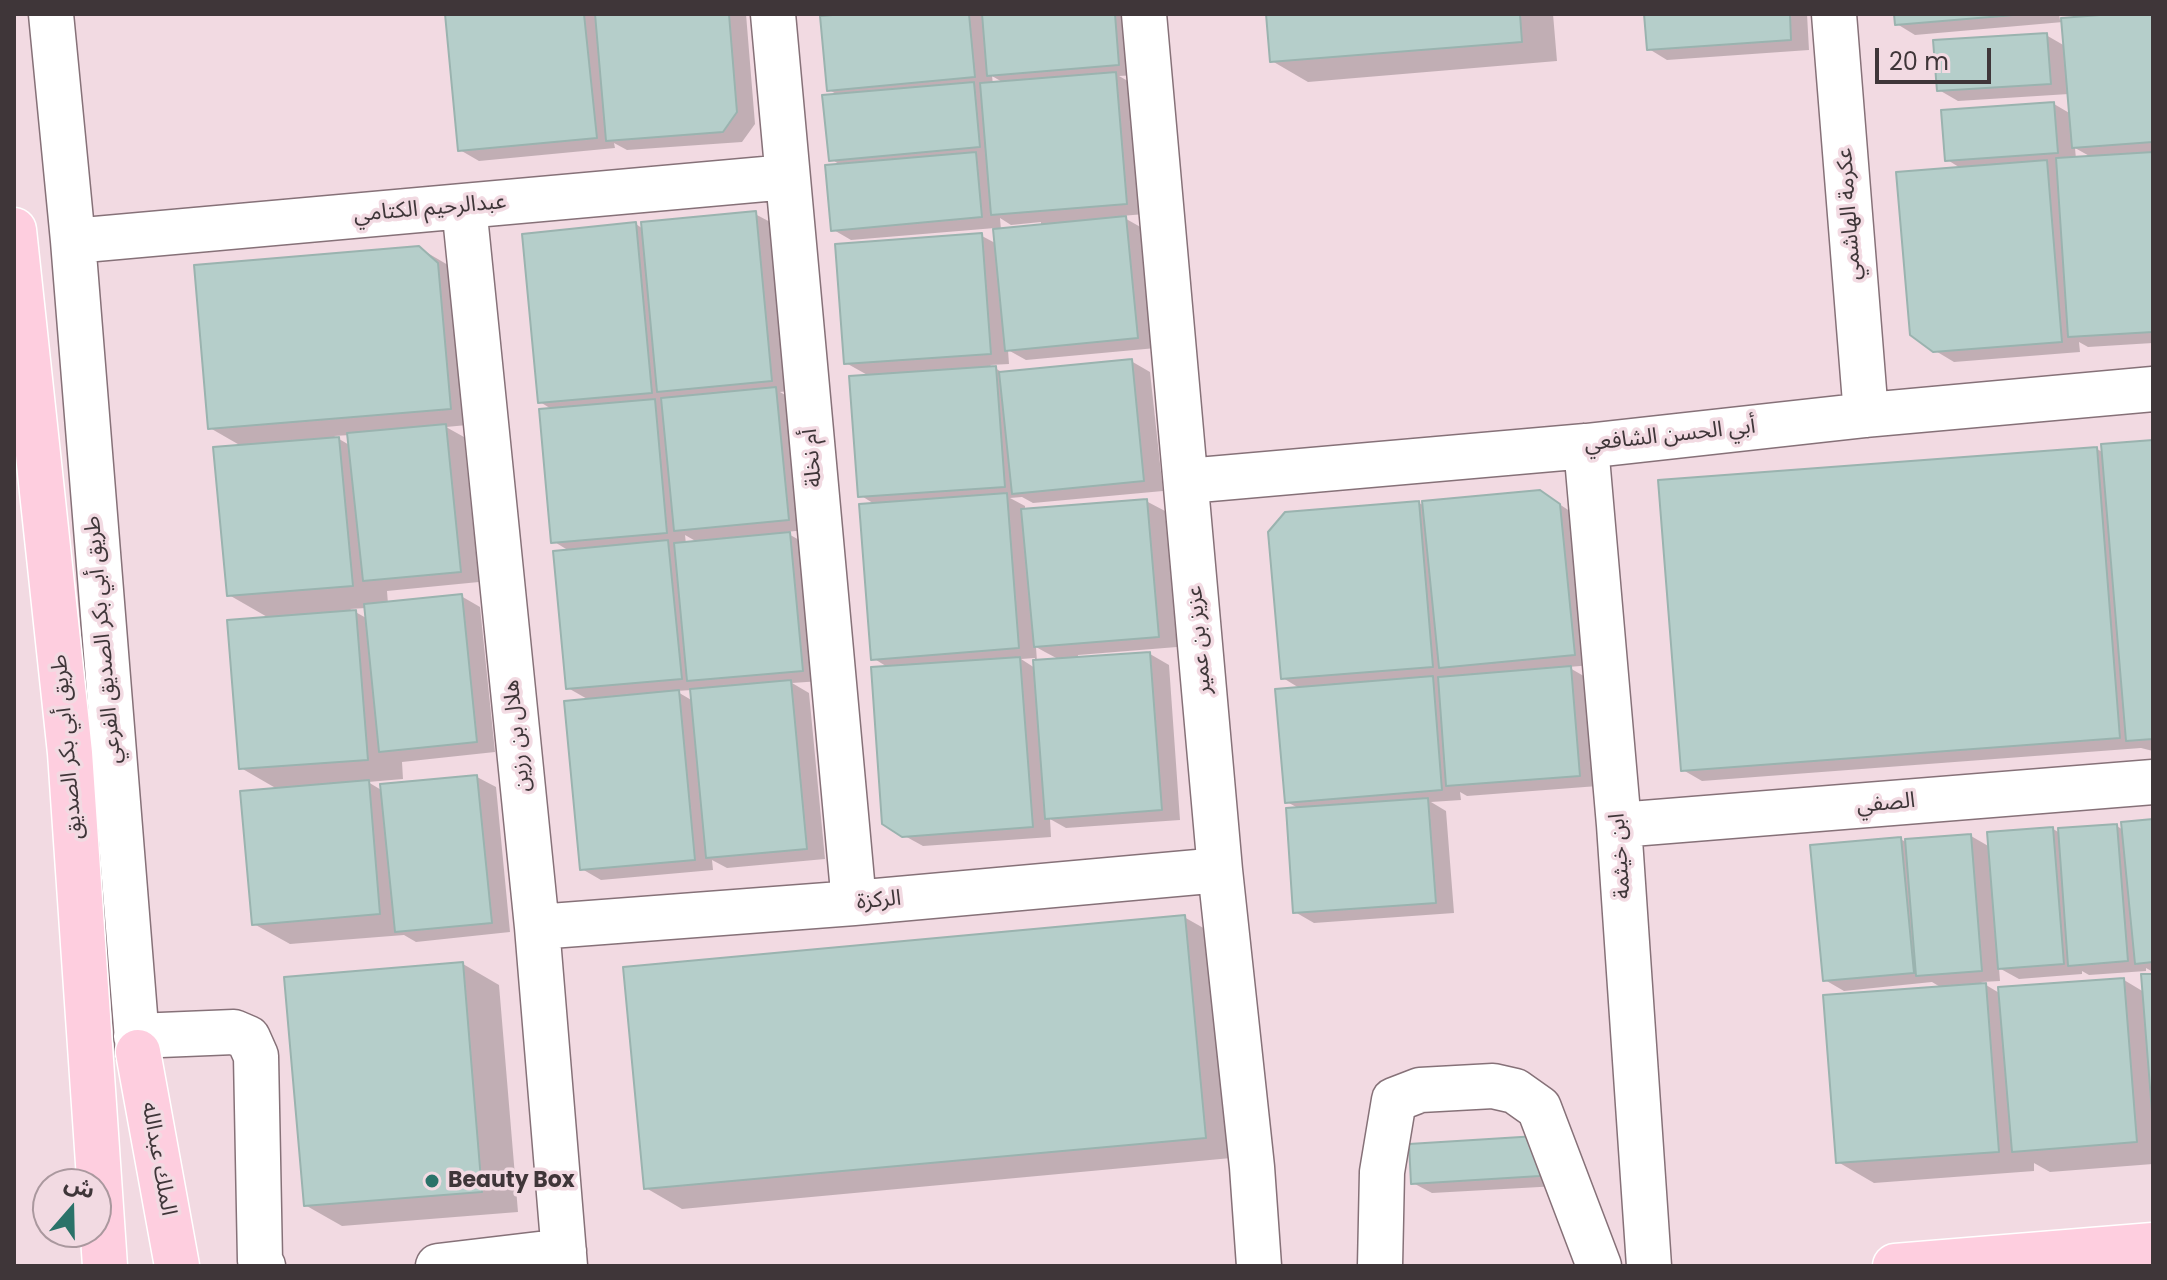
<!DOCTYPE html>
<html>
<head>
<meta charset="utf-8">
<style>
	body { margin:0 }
	#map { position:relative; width:2167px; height:1280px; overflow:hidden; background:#f2dae2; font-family:Poppins,"Noto Sans Arabic",sans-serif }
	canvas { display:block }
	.frame { position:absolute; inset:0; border:16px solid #3f3639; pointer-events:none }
	.north { position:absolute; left:32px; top:1168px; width:80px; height:80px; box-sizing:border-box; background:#f2dae2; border:2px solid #aa989e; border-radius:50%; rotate:20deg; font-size:22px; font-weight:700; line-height:32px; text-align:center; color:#3f3639 }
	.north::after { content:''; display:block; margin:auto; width:28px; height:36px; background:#2b7269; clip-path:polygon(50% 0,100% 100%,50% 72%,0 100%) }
	.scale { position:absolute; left:1875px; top:48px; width:116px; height:36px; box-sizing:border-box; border:4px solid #3f3639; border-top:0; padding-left:10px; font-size:24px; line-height:28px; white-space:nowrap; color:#3f3639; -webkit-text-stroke:6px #f2dae2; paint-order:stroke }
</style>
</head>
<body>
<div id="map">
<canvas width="2167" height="1280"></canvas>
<div class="frame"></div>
<div class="north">ش</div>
<div class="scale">20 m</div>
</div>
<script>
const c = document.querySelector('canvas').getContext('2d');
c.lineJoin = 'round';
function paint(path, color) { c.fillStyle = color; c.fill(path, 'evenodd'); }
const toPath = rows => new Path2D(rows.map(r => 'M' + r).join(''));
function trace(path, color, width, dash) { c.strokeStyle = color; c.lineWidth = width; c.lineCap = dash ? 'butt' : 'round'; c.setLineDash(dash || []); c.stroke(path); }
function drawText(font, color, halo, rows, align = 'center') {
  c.font = font + ' Poppins,"Noto Sans Arabic",sans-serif'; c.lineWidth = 7; c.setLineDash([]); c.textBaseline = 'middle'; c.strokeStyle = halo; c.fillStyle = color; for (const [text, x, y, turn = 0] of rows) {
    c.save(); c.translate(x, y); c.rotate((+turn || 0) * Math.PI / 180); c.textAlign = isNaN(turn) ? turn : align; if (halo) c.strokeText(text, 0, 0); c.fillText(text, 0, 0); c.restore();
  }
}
const shadow = toPath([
	[447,14,746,14,755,124,742,142,627,150,614,143,615,148,479,161,460,150],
	[866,14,1132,14,1137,75,1119,76,1135,85,1145,214,1121,216,1144,229,1156,348,1026,360,1008,350,1009,364,990,365,1005,374,1131,361,1150,372,1163,491,1033,503,1022,497,1010,498,1025,506,1025,511,1146,501,1165,511,1177,647,1078,655,1078,659,1150,654,1169,665,1180,820,1066,828,1050,819,1051,837,923,846,903,835,889,668,873,658,876,505,860,495,871,377,846,363,982,236,997,244,995,228,851,240,832,229,842,166,831,159,840,96,829,90],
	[992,76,1004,83,993,84],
	[1000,218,1011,225,1041,222,1041,226,1001,230],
	[1036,647,1045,652,1060,660,1037,662],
	[1035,658,1035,668,1021,659],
	[1268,14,1553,14,1557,61,1308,82,1272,61],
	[1646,14,1807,14,1809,50,1667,60,1649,49],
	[1896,14,2059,14,2060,20,2089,18,2082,14,2153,14,2153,343,2088,347,2079,342,2080,352,1954,362,1934,350,1962,169,1946,159,2054,104,2071,114,2069,94,1958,101,1939,90,2046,35,2065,46,2063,22,1915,35,1897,24],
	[2075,148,2093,158,2076,159],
	[755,214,774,224,790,391,780,392,794,400,807,530,785,532,808,545,821,681,792,683,809,693,825,859,727,868,712,860,713,870,601,880,582,869,589,700,568,688,571,552,553,541,553,410,540,402,636,224,643,229],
	[685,535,699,543,686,544],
	[692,690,693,701,676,691],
	[419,248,448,265,465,281,478,424,446,427,464,437,479,582,387,591,388,604,461,596,480,607,495,752,402,762,403,779,368,782,383,791,477,777,496,787,510,932,416,942,404,935,290,944,254,924,279,790,241,768,269,618,229,595,243,447,210,428],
	[350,435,351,446,334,436],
	[366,608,368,619,350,609],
	[2153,442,2153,751,2141,748,1702,781,1683,770,2097,449,2104,453],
	[1419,503,1425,506,1559,504,1579,517,1593,665,1568,667,1589,679,1598,786,1467,796,1460,792,1461,800,1431,802,1446,811,1454,913,1314,923,1295,912,1300,809,1287,802,1301,689,1283,678],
	[2153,821,2153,972,2146,968,2146,971,2089,975,2082,971,2082,974,2019,979,1999,968,2000,981,1981,982,2001,994,2124,980,2144,992,2153,976,2153,1164,2050,1172,2034,1163,2034,1171,1874,1183,1838,1162,1942,988,1932,982,1844,991,1825,980,1900,839,1908,843,1971,836,1990,847,2053,829,2060,833,2117,826,2123,830],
	[1184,917,1221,938,1242,1157,682,1209,646,1188],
	[463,964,499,985,518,1212,342,1226,305,1205],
	[1537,1138,1558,1186,1432,1193,1413,1183]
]);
const building = toPath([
	[445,14,584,14,597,138,458,151,445,14],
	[595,14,729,14,737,112,723,132,606,141,595,14],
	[845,14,969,14,975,77,827,91,820,16,845,14],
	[982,14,1115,14,1119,65,987,76,982,14],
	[1266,14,1520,14,1522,42,1270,62,1266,14],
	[1644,14,1790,14,1791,40,1647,50,1644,14],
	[1894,14,2026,14,1895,25,1894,14],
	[2113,14,2153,14,2153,142,2072,148,2061,18,2113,14],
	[2047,33,2051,84,1937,91,1933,40,2047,33],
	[1116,72,1127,204,991,215,980,83,1116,72],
	[974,82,980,147,829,161,822,95,974,82],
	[2054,102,2058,153,1945,161,1941,110,2054,102],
	[976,152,982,217,831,231,825,165,976,152],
	[2153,152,2153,332,2068,337,2056,158,2153,152],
	[2047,160,2062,342,1933,352,1910,335,1896,172,2047,160],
	[756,211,772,381,657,392,641,222,756,211],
	[1126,216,1138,338,1005,351,993,229,1126,216],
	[636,222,652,393,538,403,522,234,636,222],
	[982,233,991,354,844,364,835,244,982,233],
	[419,246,438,263,451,409,208,429,194,265,419,246],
	[1132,359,1144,481,1012,494,999,372,1132,359],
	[996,366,1005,487,858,497,849,376,996,366],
	[776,387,789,520,674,531,661,398,776,387],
	[655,399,667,533,551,543,539,409,655,399],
	[446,424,461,572,363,581,347,433,446,424],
	[339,437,353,586,227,596,213,447,339,437],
	[2153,440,2153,739,2126,741,2101,444,2153,440],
	[2097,447,2120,738,1681,771,1658,480,2097,447],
	[1540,490,1560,504,1575,655,1439,668,1422,501,1540,490],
	[1007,493,1019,648,871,660,859,504,1007,493],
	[1147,499,1159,637,1034,647,1021,509,1147,499],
	[1419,501,1433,667,1281,679,1268,532,1285,512,1419,501],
	[790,532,803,671,687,681,674,543,790,532],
	[668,540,682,679,566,689,553,551,668,540],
	[462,594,477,742,379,752,364,604,462,594],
	[356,610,368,760,239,769,227,620,356,610],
	[1150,652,1162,810,1045,819,1033,660,1150,652],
	[1020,657,1033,827,902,837,882,824,871,667,1020,657],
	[1571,666,1580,776,1446,786,1438,677,1571,666],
	[1433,676,1442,790,1285,803,1275,689,1433,676],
	[791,680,807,849,706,858,690,689,791,680],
	[679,690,695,860,580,870,564,701,679,690],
	[477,775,492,923,395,932,380,784,477,775],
	[369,780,380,914,252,925,240,791,369,780],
	[1428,798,1436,903,1293,913,1286,808,1428,798],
	[2153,819,2153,962,2135,964,2121,822,2153,819],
	[2117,824,2128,961,2068,966,2058,828,2117,824],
	[2053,827,2064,964,1998,969,1987,832,2053,827],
	[1971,834,1982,971,1916,976,1905,839,1971,834],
	[1901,837,1914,973,1823,981,1810,845,1901,837],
	[1185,915,1206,1138,644,1189,623,967,1185,915],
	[463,962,482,1192,304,1206,284,977,463,962],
	[2141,974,2153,974,2153,1125,2141,974],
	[2124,978,2137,1142,2012,1152,1998,987,2124,978],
	[1986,983,1999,1152,1836,1163,1823,995,1986,983],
	[1537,1136,1540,1176,1411,1184,1409,1144,1537,1136]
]);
const minor = toPath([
	[51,14,73,241,138,1052],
	[773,14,854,903],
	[1144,14,1220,870,1252,1167,1259,1266],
	[1834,14,1866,415],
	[464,206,537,927,565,1266],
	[73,241,787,177],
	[1586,446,1619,825,1649,1266],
	[1187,481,1586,446,1866,415,2153,389],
	[1619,825,2153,782],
	[537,927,854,903,1220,870],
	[136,1036,234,1032,248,1038,256,1056,260,1261,263,1266],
	[438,1266,564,1251],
	[1380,1266,1382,1172,1394,1100,1420,1090,1493,1086,1515,1091,1539,1108,1599,1266]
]);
const major = toPath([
	[14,230,70,753,105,1266],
	[138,1052,177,1266],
	[1895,1266,2153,1245]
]);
const markers = [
	[432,1181,8,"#2b7269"]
];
const streetNames = [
	["عبدالرحيم الكتامي",430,209,-5],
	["عكرمة الهاشمي",1850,214,-94],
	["أبي الحسن الشافعي",1670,436,-6],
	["أم نخلة",813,458,-95],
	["طريق أبي بكر الصديق الفرعي",104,640,-95],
	["عزيز بن عمير",1200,640,-95],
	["هلال بن رزين",518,736,-96],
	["طريق أبي بكر الصديق",68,747,-95],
	["الصفي",1886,804,-5],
	["ابن خيثمة",1621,856,-94],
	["الركزة",879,901,-5],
	["الملك عبدالله",158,1159,80]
];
const poiNames = [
	["Beauty Box",448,1181]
];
paint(shadow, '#0003');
paint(building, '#b5ceca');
trace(building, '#9ab3af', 2);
trace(minor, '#867178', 47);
trace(major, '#fff', 47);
trace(minor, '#fff', 44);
trace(major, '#fecedf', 44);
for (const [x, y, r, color] of markers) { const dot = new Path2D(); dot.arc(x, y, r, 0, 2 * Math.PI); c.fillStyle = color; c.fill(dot); trace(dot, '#f2dae2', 3); }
drawText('22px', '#3f3639', '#f2dae2', streetNames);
drawText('bold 22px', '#3f3639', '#f2dae2', poiNames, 'left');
</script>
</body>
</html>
